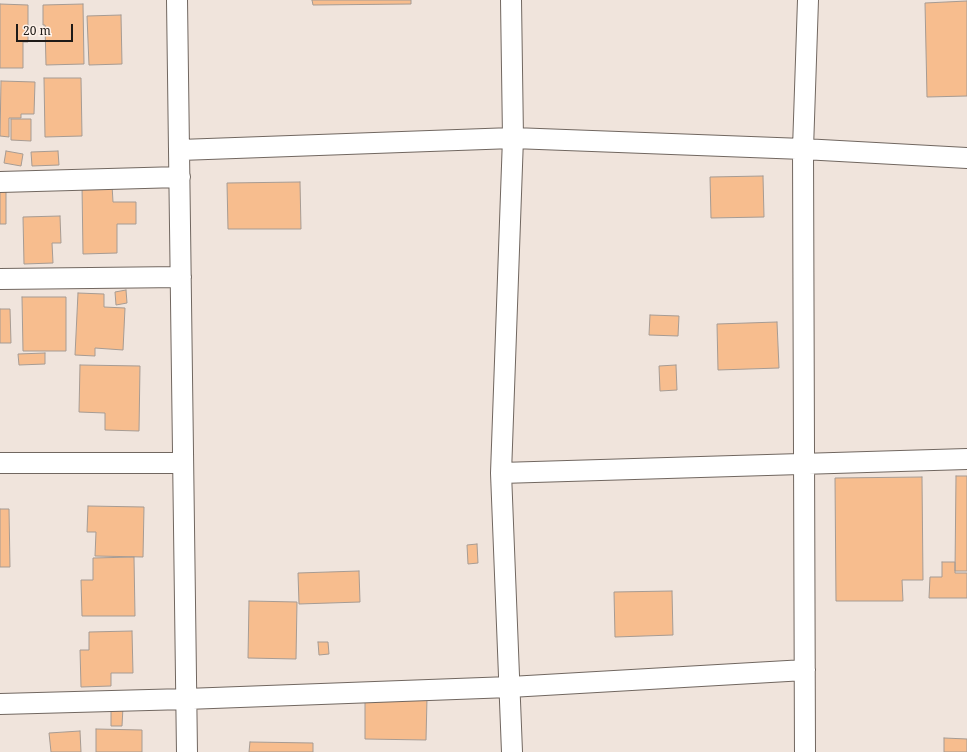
<!DOCTYPE html>
<html>
<head>
<meta charset="utf-8">
<style>
	body { margin:0 }
	#map { position:relative; width:967px; height:752px; overflow:hidden; background:#f0e4dc; font-family:"Noto Serif",serif }
	canvas { display:block }
	.scale { position:absolute; left:16px; top:24px; width:57px; height:18px; box-sizing:border-box; border:2px solid #1e1a17; border-top:0; padding-left:5px; font-size:12px; line-height:14px; white-space:nowrap; color:#1e1a17; -webkit-text-stroke:3px #fdf1e9; paint-order:stroke }
</style>
</head>
<body>
<div id="map">
<canvas width="967" height="752"></canvas>
<div class="scale">20 m</div>
</div>
<script>
const c = document.querySelector('canvas').getContext('2d');
c.lineJoin = 'round';
function paint(path, color) { c.fillStyle = color; c.fill(path, 'evenodd'); }
const toPath = rows => new Path2D(rows.map(r => 'M' + r).join(''));
function trace(path, color, width, dash) { c.strokeStyle = color; c.lineWidth = width; c.lineCap = dash ? 'butt' : 'round'; c.setLineDash(dash || []); c.stroke(path); }
const building = toPath([
	[312,0,411,0,411,4,313,5,312,0],
	[967,1,967,96,927,97,925,3,967,1],
	[0,4,28,5,28,42,23,42,23,68,0,68,0,4],
	[83,4,84,64,46,65,45,25,43,25,43,5,83,4],
	[121,15,122,64,89,65,87,16,121,15],
	[44,78,81,78,82,136,45,137,44,78],
	[1,81,35,82,34,114,21,114,21,118,9,118,9,137,0,136,1,81],
	[11,119,31,119,31,141,11,140,11,119],
	[6,151,23,154,21,166,4,163,6,151],
	[58,151,59,165,32,166,31,152,58,151],
	[763,176,764,217,711,218,710,177,763,176],
	[300,182,301,229,228,229,227,183,300,182],
	[82,185,112,185,113,202,136,202,136,224,117,224,117,253,83,254,82,185],
	[0,188,6,188,6,224,0,224,0,188],
	[60,216,61,243,52,243,53,263,24,264,23,217,60,216],
	[126,290,127,303,116,305,115,292,126,290],
	[78,293,104,294,104,307,125,308,123,350,95,348,95,356,75,355,78,293],
	[22,297,66,297,66,351,23,351,22,297],
	[0,309,10,309,11,343,0,343,0,309],
	[650,315,679,316,678,336,649,335,650,315],
	[777,322,779,368,718,370,717,324,777,322],
	[45,353,45,364,19,365,18,354,45,353],
	[80,365,140,366,139,431,105,430,105,413,79,412,80,365],
	[676,365,677,390,660,391,659,366,676,365],
	[956,476,967,476,967,571,955,571,956,476],
	[922,477,923,580,902,580,903,601,836,601,835,478,922,477],
	[88,506,144,507,143,557,95,556,96,532,87,532,88,506],
	[0,509,9,509,10,567,0,567,0,509],
	[477,544,478,563,468,564,467,545,477,544],
	[134,557,135,616,82,616,81,580,93,580,93,558,134,557],
	[942,562,955,562,955,573,967,573,967,598,929,598,930,577,942,577,942,562],
	[359,571,360,602,299,604,298,573,359,571],
	[672,591,673,635,615,637,614,592,672,591],
	[249,601,297,602,296,659,248,658,249,601],
	[132,631,133,673,111,673,111,686,81,687,80,650,89,650,89,632,132,631],
	[318,642,328,642,329,654,319,655,318,642],
	[365,696,427,698,426,740,365,739,365,696],
	[111,706,123,707,122,726,111,726,111,706],
	[96,729,142,730,142,752,96,752,96,729],
	[80,731,81,752,51,752,49,733,80,731],
	[944,738,967,739,967,752,944,752,944,738],
	[250,742,313,743,313,752,249,752,250,742]
]);
const minor = toPath([
	[177,0,187,752],
	[511,0,513,138,501,473,512,752],
	[180,150,513,138,803,149,967,158],
	[0,182,180,177],
	[0,279,181,277],
	[0,463,183,463],
	[501,473,967,459],
	[0,704,186,699,510,687,805,670],
	[805,752,803,149,808,0]
]);
paint(building, '#f7bd8e');
trace(building, '#a69b93', 1);
trace(minor, '#716760', 22);
trace(minor, '#fff', 20);
</script>
</body>
</html>
